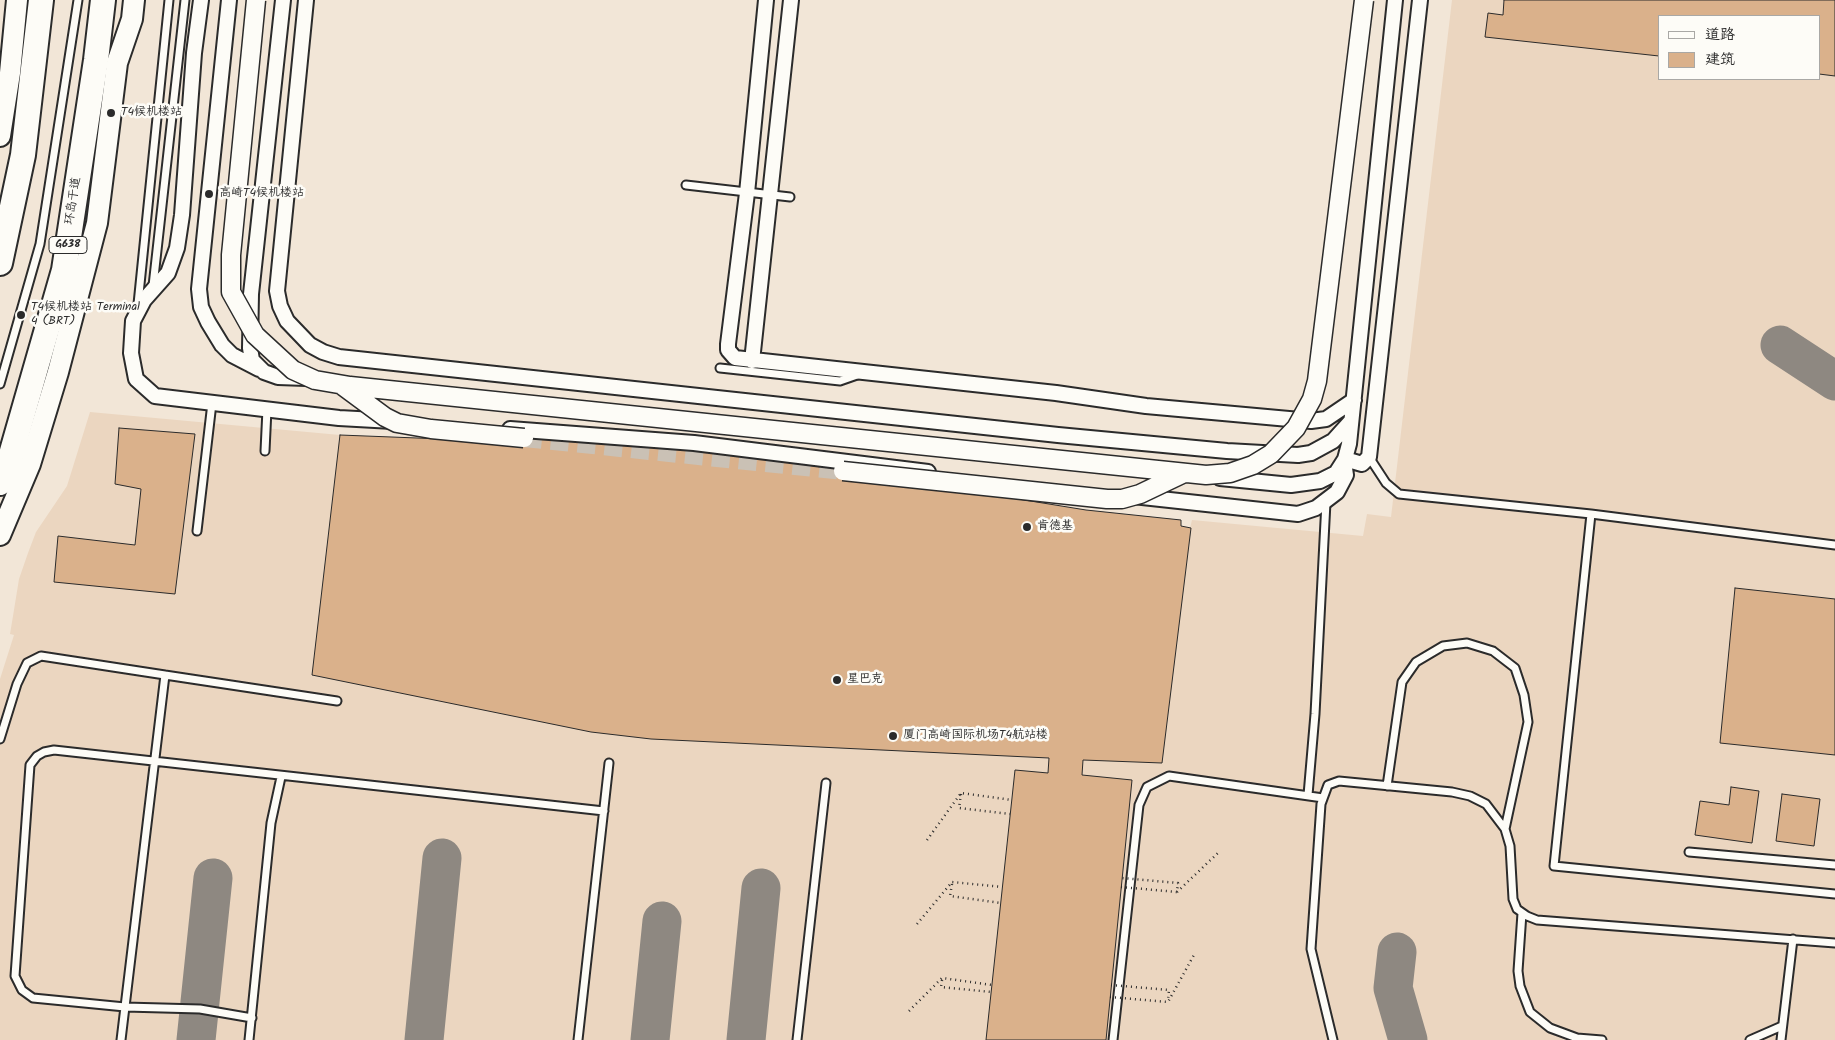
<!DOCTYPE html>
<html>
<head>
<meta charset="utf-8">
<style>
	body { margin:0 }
	#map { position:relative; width:1835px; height:1040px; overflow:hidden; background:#f2e6d7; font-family:Kalam,"LXGW WenKai TC",sans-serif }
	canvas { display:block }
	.legend { position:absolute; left:1658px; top:15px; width:162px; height:65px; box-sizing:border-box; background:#fdfcf7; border:1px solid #a9a8a5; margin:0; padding:6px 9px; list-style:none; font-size:15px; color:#2b2b2b }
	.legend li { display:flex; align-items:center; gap:10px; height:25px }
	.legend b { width:25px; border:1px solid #a9a8a5 }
</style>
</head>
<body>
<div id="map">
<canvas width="1835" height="1040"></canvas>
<ul class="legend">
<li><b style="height:6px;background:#fdfcf7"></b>道路</li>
<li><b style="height:14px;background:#dab18b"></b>建筑</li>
</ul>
</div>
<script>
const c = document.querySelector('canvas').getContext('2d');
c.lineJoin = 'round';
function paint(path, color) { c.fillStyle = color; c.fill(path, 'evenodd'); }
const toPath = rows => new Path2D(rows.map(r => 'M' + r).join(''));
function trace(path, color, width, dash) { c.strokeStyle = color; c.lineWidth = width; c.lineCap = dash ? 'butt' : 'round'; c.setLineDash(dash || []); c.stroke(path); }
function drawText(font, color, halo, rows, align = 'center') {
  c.font = font + ' Kalam,"LXGW WenKai TC",sans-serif'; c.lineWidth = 5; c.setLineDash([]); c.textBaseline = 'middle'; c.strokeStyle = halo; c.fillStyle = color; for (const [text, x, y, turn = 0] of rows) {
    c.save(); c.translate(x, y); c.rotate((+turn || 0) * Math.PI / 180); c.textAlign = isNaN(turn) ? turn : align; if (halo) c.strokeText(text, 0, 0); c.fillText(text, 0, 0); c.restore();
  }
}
const built = toPath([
	[1452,0,1835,0,1835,1040,0,1040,0,679,14,635,10,634,13,616,19,579,28,553,36,532,67,486,90,412,340,435,443,439,551,438,765,458,1086,510,1181,520,1181,526,1190,528,1192,520,1363,536,1367,514,1391,517],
	[1659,16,1819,16,1819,79,1659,79]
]);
const taxiway = toPath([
	[1780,345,1835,381],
	[1397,952,1393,988,1408,1040],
	[196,1040,213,878],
	[424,1040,442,858],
	[650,1040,662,921],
	[746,1040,761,888]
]);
const building = toPath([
	[1504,0,1835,0,1835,76,1819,74,1819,16,1659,16,1659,56,1485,37,1488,13,1503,15,1504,0],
	[119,428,195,434,175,594,54,582,58,536,135,545,141,489,115,484,119,428],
	[340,435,443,439,551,438,626,442,765,458,1086,510,1181,520,1181,526,1191,528,1162,763,1083,760,1082,775,1132,780,1106,1040,986,1040,1015,770,1048,773,1049,758,651,739,591,732,312,675,340,435],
	[1735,588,1835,599,1835,755,1720,743,1735,588],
	[1731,787,1759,791,1752,843,1695,835,1700,801,1729,805,1731,787],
	[1782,794,1820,799,1814,846,1776,841,1782,794]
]);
const tertiaryTunnel = toPath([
	[524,438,843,471]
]);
const path = toPath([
	[961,794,959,808,1010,814],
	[927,840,961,793,1012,800],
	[952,884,950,896,1001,903],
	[1177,892,1220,851],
	[917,924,952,882,1002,887],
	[942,980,941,987,991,992],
	[909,1011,942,978,992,985]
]);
const service = toPath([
	[686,185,790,197],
	[153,286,185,0],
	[138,304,169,0],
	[720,368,840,381,860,374],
	[0,384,40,244,78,0],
	[265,451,267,409],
	[1369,457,1386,483,1399,494,1591,514,1835,545],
	[1591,514,1554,866,1835,894],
	[197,531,212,403],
	[165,675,337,701],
	[0,739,17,684,27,663,41,656,165,675,121,1040],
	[1387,786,1402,682,1416,662,1443,646,1467,643,1493,651,1515,668,1524,695,1528,722,1505,829],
	[1308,795,1315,714,1326,502],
	[1689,852,1835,865],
	[1522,913,1518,971,1520,986,1530,1012,1550,1028,1577,1038,1602,1040],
	[252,1018,200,1009,125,1007,33,998,22,990,15,976,30,765,37,756,44,752,54,750,604,811],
	[249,1040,271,823,281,777],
	[578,1040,609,763],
	[797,1040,826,783],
	[1113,1040,1139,805,1147,787,1169,776,1323,798],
	[1333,1040,1311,949,1321,804,1328,785,1339,781,1452,792,1470,796,1486,804,1505,829,1510,846,1513,899,1517,909,1527,916,1537,920,1835,943],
	[1750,1040,1782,1026],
	[1781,1040,1793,939]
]);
const minor = toPath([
	[201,0,194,53,182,215,177,248,168,273,144,300,133,321,131,353,136,379,155,396,339,418,393,421],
	[229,0,199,289,201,307,208,322,222,345,232,355,259,369],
	[283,0,251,294,250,348,252,360,264,372,278,377,306,378],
	[306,0,277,291,280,306,287,321,310,345,323,352,339,357,1058,435,1227,451,1298,455,1311,453,1333,441,1351,421],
	[766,0,747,193,728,344,728,350,735,358,1056,393,1146,406,1311,421,1326,419,1354,400],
	[752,361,791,0],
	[510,429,694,443,928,472],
	[1345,459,1362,464,1369,457,1420,0],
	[1220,478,1291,485,1320,481,1336,473,1345,459,1349,444,1395,0],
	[1133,496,1298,514,1316,508,1337,492,1346,475,1344,462]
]);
const secondary = toPath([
	[0,136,10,73,17,0],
	[0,535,30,464,58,372,97,223,117,63,132,19,134,0]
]);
const trunk = toPath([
	[0,263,23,155,41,0],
	[0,483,8,465,64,270,96,60,103,0]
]);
const pathBridge = toPath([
	[1121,887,1177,892,1178,883,1122,878],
	[1111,985,1169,990,1168,1000],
	[1110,997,1168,1002,1195,953]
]);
const tertiaryBridge = toPath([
	[256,0,231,255,231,292,255,335,293,370,315,380,350,386,1206,475,1230,473,1253,465,1271,454,1296,428,1312,399,1317,381,1364,0],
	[343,386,385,417,397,423,431,429,524,438],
	[843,471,1107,499,1122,499,1140,494,1182,474]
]);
const markers = [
	[111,113,5,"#2b2b2b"],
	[209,194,5,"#2b2b2b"],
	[21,315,5,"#2b2b2b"],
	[1027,527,5,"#2b2b2b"],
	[837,680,5,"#2b2b2b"],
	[893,736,5,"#2b2b2b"]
];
const shields = [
	[68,245,38]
];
const shieldNames = [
	["G638",68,245]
];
const poiNames = [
	["T4候机楼站",121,113],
	["高崎T4候机楼站",219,194],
	["T4候机楼站 Terminal",31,308],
	["4 (BRT)",31,322],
	["肯德基",1037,527],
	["星巴克",847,680],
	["厦门高崎国际机场T4航站楼",903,736]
];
const streetNames = [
	["环岛干道",74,201,-81]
];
paint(built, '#ebd6c0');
trace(taxiway, '#8e8881', 39);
paint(building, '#dab18b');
trace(building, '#2b2b2b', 1);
trace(tertiaryTunnel, '#cac1b5', 18, [18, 9]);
trace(service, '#2b2b2b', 11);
trace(minor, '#2b2b2b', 18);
trace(secondary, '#2b2b2b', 24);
trace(trunk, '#2b2b2b', 28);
trace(path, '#2b2b2b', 2.5, [1, 4]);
trace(service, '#fdfcf7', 7);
trace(minor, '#fdfcf7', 14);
trace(secondary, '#fdfcf7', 20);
trace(trunk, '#fdfcf7', 24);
trace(tertiaryBridge, '#2b2b2b', 21, []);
trace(pathBridge, '#2b2b2b', 2.5, [1, 4]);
trace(tertiaryBridge, '#fdfcf7', 18);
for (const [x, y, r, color] of markers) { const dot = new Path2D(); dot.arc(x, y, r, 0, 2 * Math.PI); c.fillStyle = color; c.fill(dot); trace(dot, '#fdfcf7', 2); }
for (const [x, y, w] of shields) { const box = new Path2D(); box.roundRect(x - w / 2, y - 8.5, w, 17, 4); c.fillStyle = '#fdfcf7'; c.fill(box); trace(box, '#2b2b2b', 1); }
drawText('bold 11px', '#2b2b2b', null, shieldNames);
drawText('12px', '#2b2b2b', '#fdfcf7', poiNames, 'left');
drawText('12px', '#2b2b2b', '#fdfcf7', streetNames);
</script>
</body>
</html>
